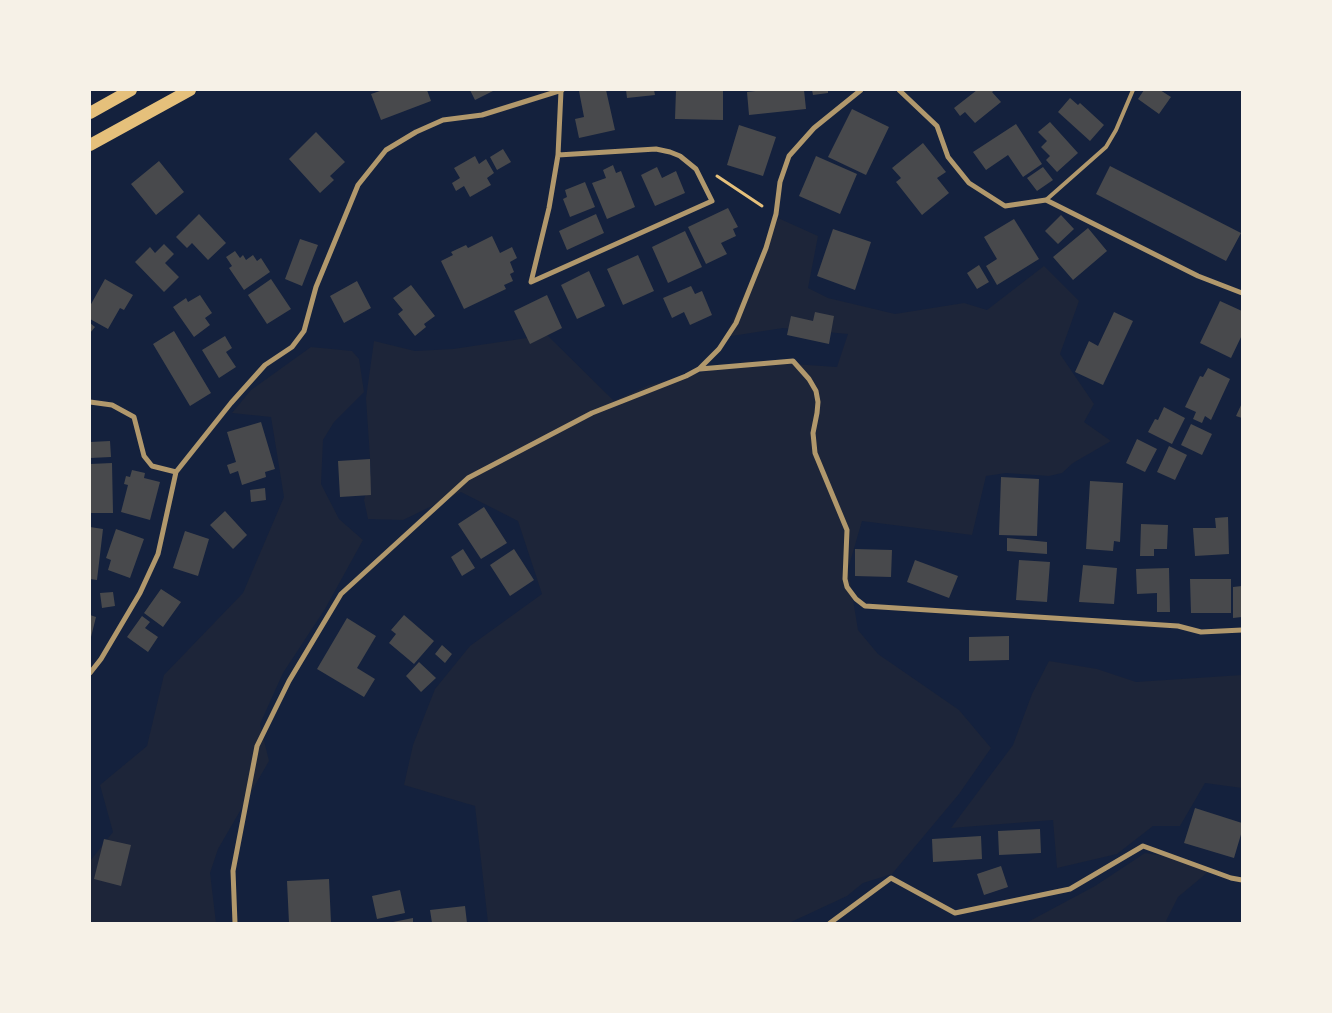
<!DOCTYPE html>
<html>
<head>
<meta charset="utf-8">
<style>
	body { margin:0 }
	#map { position:relative; width:1332px; height:1013px; overflow:hidden; background:#14213d; font-family:Overpass,sans-serif }
	canvas { display:block }
	.frame { position:absolute; inset:0; border:91px solid #f6f1e7; pointer-events:none }
</style>
</head>
<body>
<div id="map">
<canvas width="1332" height="1013"></canvas>
<div class="frame"></div>
</div>
<script>
const c = document.querySelector('canvas').getContext('2d');
c.lineJoin = 'round';
function paint(path, color) { c.fillStyle = color; c.fill(path, 'evenodd'); }
const toPath = rows => new Path2D(rows.map(r => 'M' + r).join(''));
function trace(path, color, width, dash) { c.strokeStyle = color; c.lineWidth = width; c.lineCap = dash ? 'butt' : 'round'; c.setLineDash(dash || []); c.stroke(path); }
const green = toPath([
	[778,218,818,236,808,288,828,298,895,314,964,303,987,310,1044,266,1079,301,1060,354,1094,404,1084,422,1111,441,1073,463,1062,473,1049,476,1006,473,986,476,972,535,862,521,848,569,858,630,878,654,959,710,991,748,959,794,892,874,863,883,847,896,789,923,488,923,475,806,404,785,413,745,435,689,470,646,542,594,518,521,461,492,403,520,368,519,364,500,371,473,366,398,374,341,415,351,453,349,547,335,614,401,649,385,749,361,837,367,848,334,783,328,725,337],
	[311,347,352,351,359,359,364,392,334,422,323,440,321,484,339,519,363,540,325,609,283,673,260,724,269,761,218,849,210,873,216,923,90,923,90,861,113,832,100,785,147,746,164,675,243,593,284,497,271,417,232,413,251,390],
	[1049,661,1097,669,1136,682,1242,675,1242,788,1205,783,1180,826,1153,826,1117,854,1057,868,1053,820,951,828,1013,745,1032,694],
	[1145,853,1178,858,1208,872,1178,897,1166,921,1169,923,1026,923,1095,886]
]);
const building = toPath([
	[383,90,427,90,431,101,381,120,371,94],
	[470,90,495,90,475,100],
	[582,90,606,90,615,130,579,138,575,119,584,117,579,91],
	[626,90,654,90,655,95,627,98],
	[676,90,723,90,723,120,675,119],
	[764,90,804,90,806,109,749,115,747,92],
	[812,90,828,90,828,93,813,95],
	[977,90,995,90,992,92,1001,102,975,123,965,112,960,116,954,108],
	[1144,90,1160,90,1171,97,1159,114,1138,99],
	[1070,98,1078,105,1080,103,1104,125,1090,141,1058,112],
	[852,109,889,127,866,175,828,157],
	[1050,122,1078,153,1057,172,1046,160,1050,156,1041,147,1047,141,1038,132],
	[1016,124,1042,164,1023,177,1008,155,986,170,973,152],
	[739,125,776,137,763,176,727,165],
	[316,132,345,162,330,176,334,180,320,193,289,159],
	[923,143,946,172,937,178,949,193,922,215,896,182,901,178,892,168],
	[503,149,511,162,497,170,490,157],
	[475,156,479,164,486,159,494,173,487,178,491,185,470,197,464,186,456,191,452,183,460,178,454,168],
	[816,156,857,174,840,214,799,196],
	[159,161,184,192,156,215,131,184],
	[613,165,616,173,621,171,635,207,607,219,592,183,606,178,603,170],
	[1110,166,1241,233,1226,261,1096,194],
	[657,167,662,178,676,171,685,193,655,206,641,175],
	[1043,167,1053,180,1037,191,1027,178],
	[585,182,595,207,570,217,563,199,567,197,565,190],
	[728,208,738,227,733,229,736,236,721,243,727,254,706,264,688,227],
	[199,214,226,243,208,260,192,243,187,248,176,237],
	[596,214,604,233,567,250,559,231],
	[1061,215,1074,229,1058,244,1045,231],
	[1014,219,1039,259,997,285,986,266,997,259,984,237],
	[1088,228,1107,251,1073,280,1053,257],
	[833,229,871,242,855,290,817,276],
	[685,231,702,267,668,283,652,247],
	[492,236,500,253,512,247,517,258,510,262,514,272,510,274,513,281,504,285,506,289,464,309,441,261,453,255,451,252,466,245,468,248],
	[300,239,318,245,302,286,285,279],
	[164,244,174,254,165,263,179,277,164,292,135,262,150,247,155,253],
	[235,251,240,258,243,255,246,260,253,255,257,261,261,258,270,272,244,290,229,268,232,266,226,257],
	[638,255,654,291,623,305,607,269],
	[979,265,989,282,977,289,967,273],
	[589,271,605,306,577,319,561,285],
	[105,279,133,295,124,310,120,308,108,329,90,319,90,306],
	[271,279,291,309,267,324,248,295],
	[357,281,371,308,344,323,330,296],
	[411,285,435,316,424,324,426,327,415,336,398,314,403,310,393,298],
	[691,286,695,294,702,291,712,315,690,325,684,312,672,318,663,298],
	[200,295,212,313,205,318,210,325,194,337,173,307,186,298,188,302],
	[547,295,562,328,530,344,514,311],
	[1220,301,1242,311,1242,335,1231,358,1200,343],
	[815,312,834,316,829,344,787,335,791,316,813,321],
	[1114,312,1133,321,1103,385,1075,372,1089,341,1098,346],
	[90,323,95,327,90,333],
	[174,331,211,393,190,406,153,344],
	[225,336,232,348,226,352,236,367,219,378,202,350],
	[1208,368,1230,379,1211,420,1205,416,1202,423,1193,419,1196,412,1185,407,1200,376,1203,377],
	[1242,403,1242,418,1236,416],
	[1164,407,1185,418,1172,444,1148,432,1155,419,1158,420],
	[261,422,275,469,265,472,266,477,242,485,238,471,230,474,227,465,236,462,227,432],
	[1191,424,1212,434,1202,455,1181,445],
	[1137,439,1157,449,1145,472,1126,463],
	[110,441,111,457,90,458,90,442],
	[1169,446,1187,455,1175,480,1157,472],
	[370,459,371,495,340,497,338,461],
	[112,463,113,513,90,513,90,464],
	[132,470,145,473,144,478,160,482,150,520,121,512,128,485,124,484,126,476,130,477],
	[1001,477,1039,479,1037,536,999,535],
	[1090,481,1123,483,1120,542,1114,541,1113,551,1086,549],
	[265,488,266,500,251,502,250,490],
	[484,507,507,543,481,559,458,524],
	[225,511,247,535,233,549,210,525],
	[1228,517,1229,554,1195,556,1193,528,1216,528,1215,518],
	[1141,524,1168,525,1167,549,1154,549,1154,556,1140,556],
	[90,527,103,529,97,580,90,579],
	[116,529,144,539,130,578,108,570,111,560,106,558],
	[185,531,209,539,198,576,173,568],
	[1007,538,1047,542,1047,554,1007,551],
	[463,549,475,568,462,576,451,557],
	[514,549,534,580,510,596,490,565],
	[855,549,892,550,891,577,855,576],
	[915,560,958,576,949,598,907,582],
	[1019,560,1050,562,1047,602,1016,600],
	[1083,565,1117,568,1114,604,1079,602],
	[1169,568,1170,612,1157,612,1157,593,1137,594,1136,569],
	[1190,579,1231,579,1231,613,1191,613],
	[1242,586,1242,617,1233,618,1233,587],
	[161,589,181,602,163,627,144,613],
	[113,592,115,606,102,608,100,593],
	[90,615,96,617,91,637,90,637],
	[404,615,434,641,414,664,389,643,396,634,391,630],
	[142,616,150,622,145,628,158,637,148,652,127,637],
	[347,618,376,636,357,668,375,679,364,697,317,669],
	[1009,636,1009,660,969,661,969,637],
	[442,645,452,654,445,663,435,654],
	[419,662,436,678,421,692,406,676],
	[1195,808,1242,823,1242,831,1234,858,1184,843],
	[1040,829,1041,853,999,855,998,831],
	[981,836,982,859,933,862,932,839],
	[104,839,131,845,121,886,94,879],
	[1001,866,1008,887,984,895,977,874],
	[329,879,331,923,289,923,287,881],
	[400,890,405,913,377,919,372,896],
	[465,906,467,923,432,923,430,910],
	[413,918,413,923,393,923,393,922]
]);
const path = toPath([
	[717,176,762,206]
]);
const service = toPath([
	[1046,200,1106,147,1116,130,1133,90]
]);
const minor = toPath([
	[899,90,937,126,948,157,969,183,1005,206,1046,200,1198,276,1242,293],
	[558,155,656,149,670,152,680,156,696,169,712,201,531,282,549,208,558,155,561,91],
	[700,369,793,361,809,379,816,391,818,402,817,413,813,433,815,453,847,530,845,579,847,587,856,599,865,606,1178,626,1201,632,1242,630],
	[90,402,112,405,134,417,144,456,152,466,176,472],
	[90,673,101,659,140,593,158,554,176,472,231,403,265,365,292,347,304,331,316,287,358,185,386,150,416,132,443,120,482,115,562,90],
	[235,923,233,871,257,746,289,681,341,594,468,478,592,413,686,376,699,369,719,349,736,323,766,248,776,214,780,182,789,156,814,128,861,90],
	[830,923,891,878,955,913,1070,889,1143,846,1231,878,1242,880]
]);
const primary = toPath([
	[90,113,131,90],
	[90,145,190,90]
]);
paint(green, '#1d2539');
paint(building, '#48494c');
trace(path, '#e5c07b', 3);
trace(service, '#b1986c', 4);
trace(minor, '#b1986c', 5);
trace(primary, '#e5c07b', 12);
</script>
</body>
</html>
